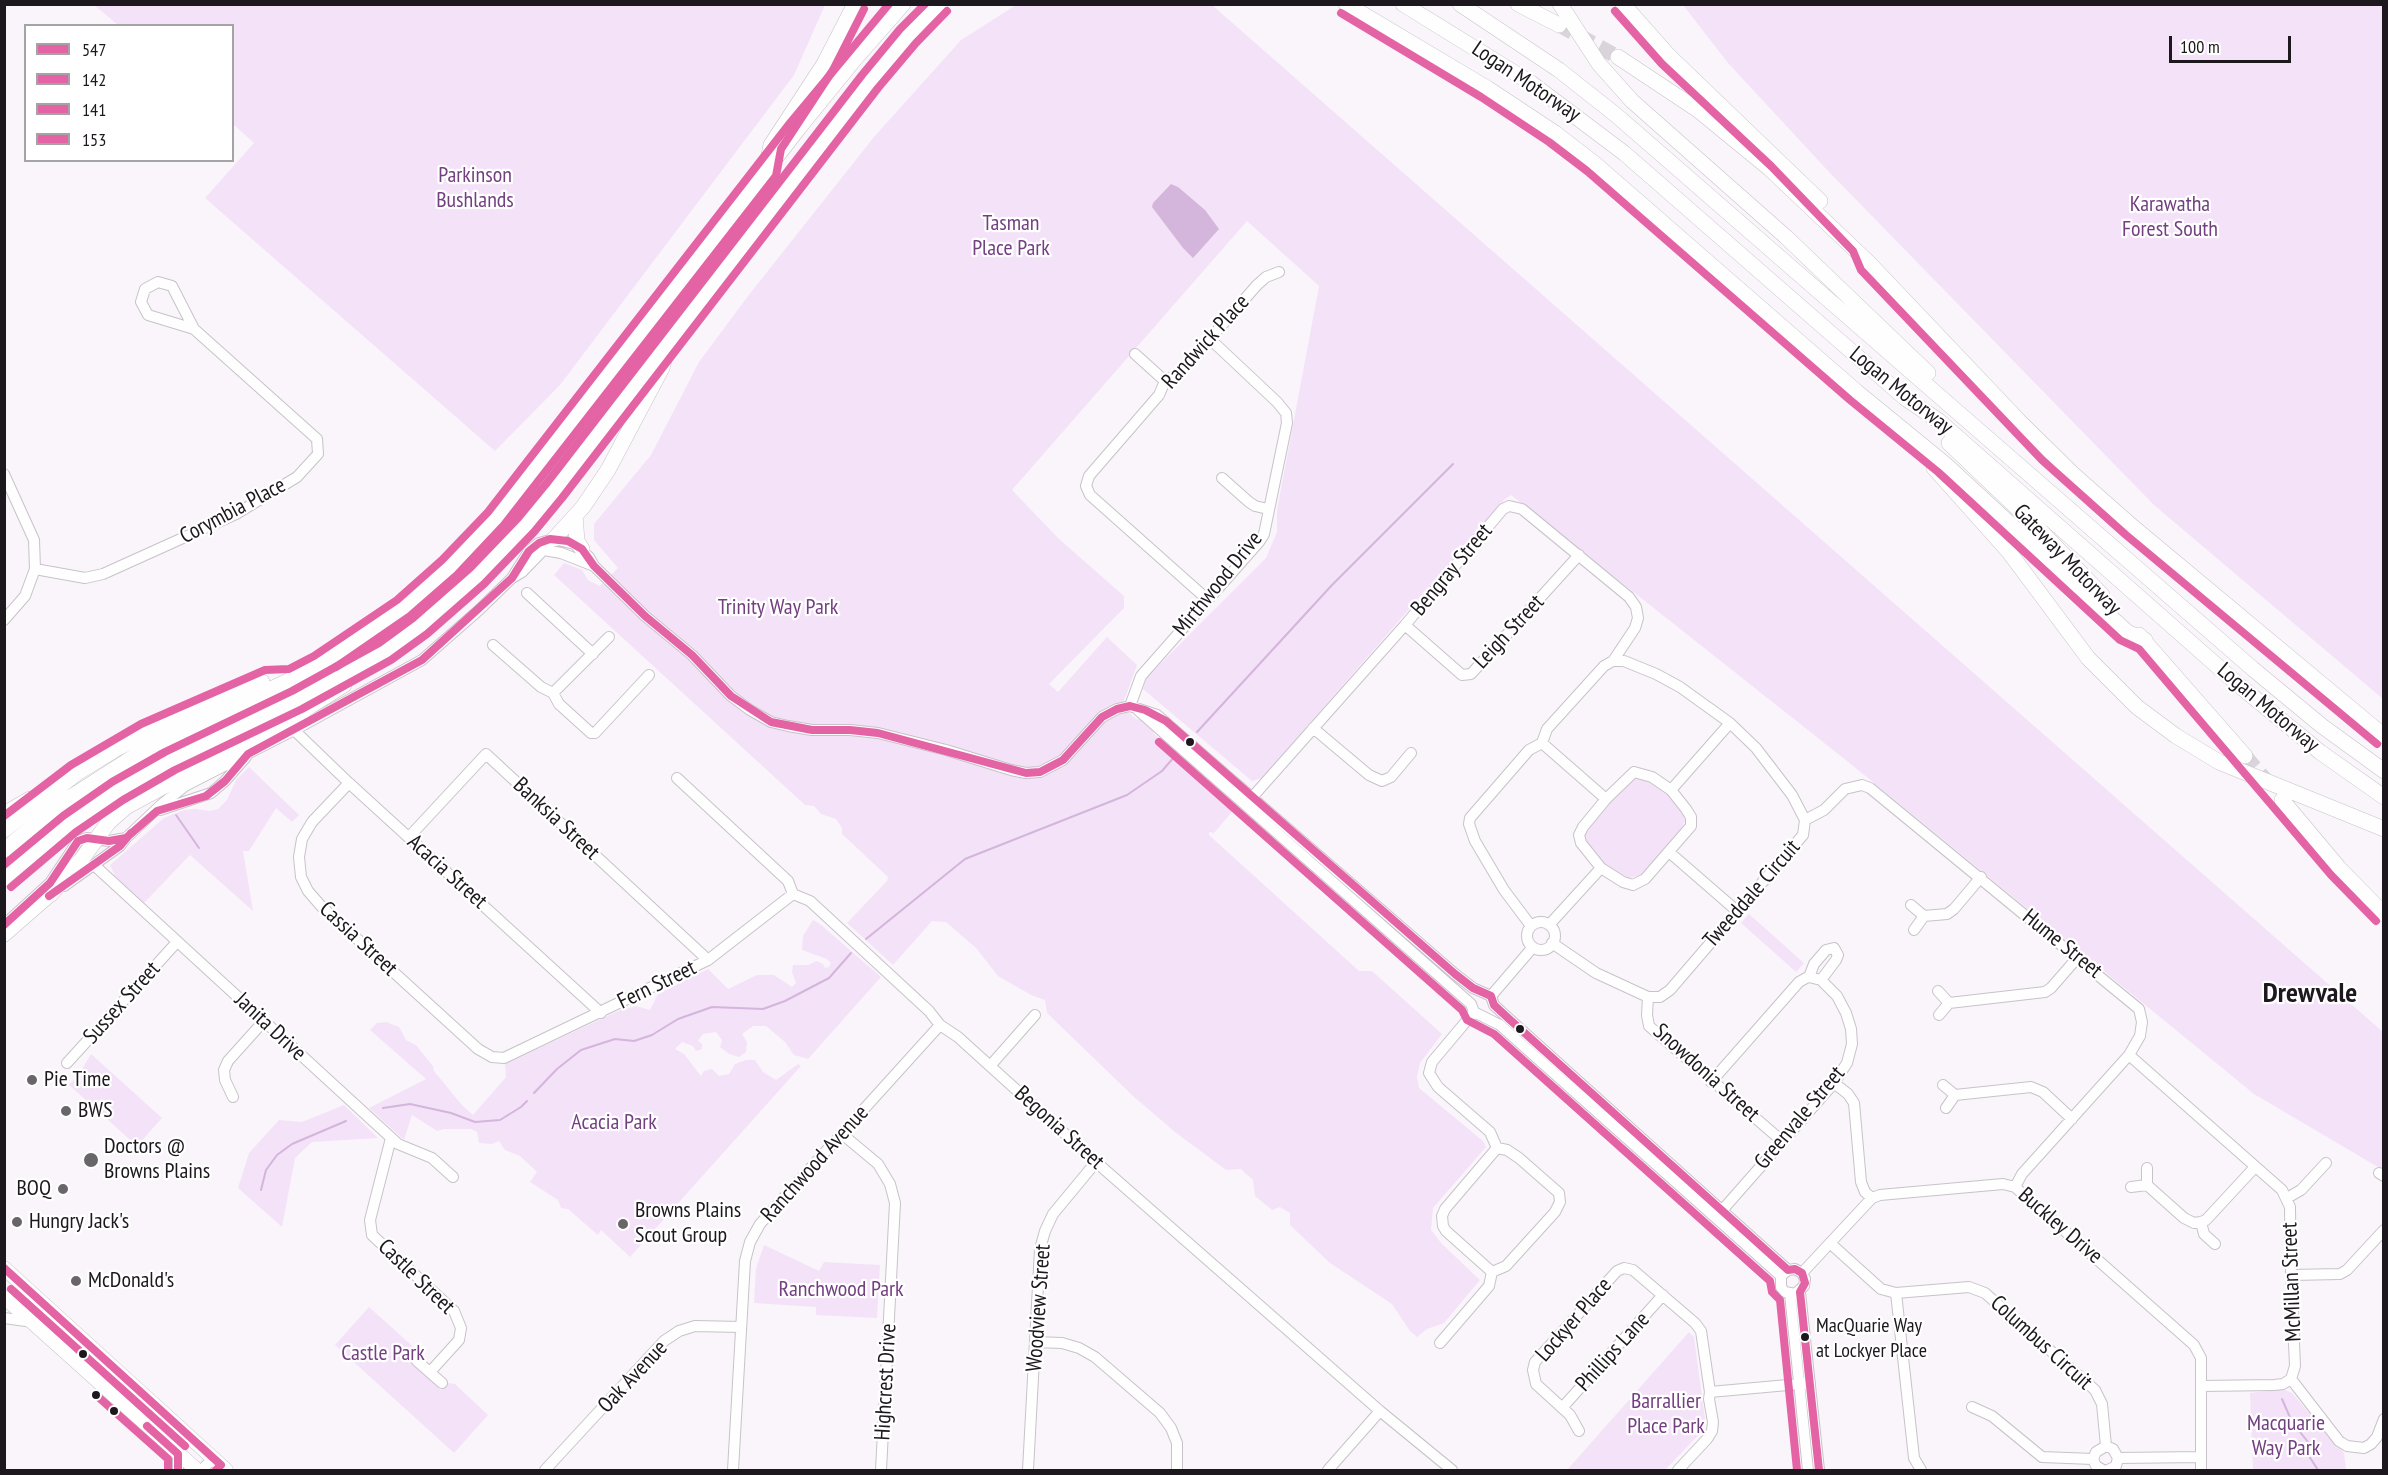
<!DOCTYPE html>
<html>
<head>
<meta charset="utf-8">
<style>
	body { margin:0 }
	#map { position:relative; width:2388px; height:1475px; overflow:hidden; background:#faf5fb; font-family:"PT Sans Narrow",sans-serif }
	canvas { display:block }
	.frame { position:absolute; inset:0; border:6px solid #1c181d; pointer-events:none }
	.legend { position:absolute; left:24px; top:24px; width:210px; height:138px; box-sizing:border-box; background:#fff; border:2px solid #a4a3a5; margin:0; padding:8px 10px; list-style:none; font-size:18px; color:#1c181d }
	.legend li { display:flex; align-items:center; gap:12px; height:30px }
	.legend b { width:30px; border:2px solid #a4a3a5 }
	.scale { position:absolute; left:2169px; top:36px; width:122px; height:27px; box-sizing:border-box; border:3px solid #1c181d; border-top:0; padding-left:8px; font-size:18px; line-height:21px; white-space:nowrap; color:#1c181d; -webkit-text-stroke:4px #fff; paint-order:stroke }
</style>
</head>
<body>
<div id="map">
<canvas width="2388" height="1475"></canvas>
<div class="frame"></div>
<ul class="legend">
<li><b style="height:8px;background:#e463a4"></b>547</li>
<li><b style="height:8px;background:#e463a4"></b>142</li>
<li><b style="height:8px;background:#e463a4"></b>141</li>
<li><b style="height:8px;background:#e463a4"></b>153</li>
</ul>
<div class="scale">100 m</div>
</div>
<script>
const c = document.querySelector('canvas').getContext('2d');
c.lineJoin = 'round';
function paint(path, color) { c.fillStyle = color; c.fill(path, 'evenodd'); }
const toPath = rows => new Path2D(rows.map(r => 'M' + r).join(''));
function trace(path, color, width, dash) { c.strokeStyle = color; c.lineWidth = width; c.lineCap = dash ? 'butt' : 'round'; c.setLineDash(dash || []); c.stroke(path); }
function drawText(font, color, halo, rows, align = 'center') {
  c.font = font + ' "PT Sans Narrow",sans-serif'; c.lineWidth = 4.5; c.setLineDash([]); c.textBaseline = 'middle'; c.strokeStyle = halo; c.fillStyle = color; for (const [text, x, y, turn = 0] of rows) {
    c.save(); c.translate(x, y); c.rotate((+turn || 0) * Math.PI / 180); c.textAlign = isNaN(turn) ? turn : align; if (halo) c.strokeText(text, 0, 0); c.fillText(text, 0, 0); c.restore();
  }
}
const green = toPath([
	[94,5,825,5,794,75,560,385,495,451,205,198,254,143,233,124,232,26,118,25],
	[1016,5,1212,5,2383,1032,2383,1170,2254,1094,1852,765,1511,495,1505,499,1262,778,1252,781,1143,689,1147,677,1266,558,1277,532,1277,510,1319,286,1247,221,1012,490,1059,539,1124,596,1124,608,1049,684,1058,692,1107,637,1137,665,1122,706,1136,719,1142,720,1153,731,1154,734,1236,807,1214,833,1209,832,1209,835,1359,971,1372,971,1442,1034,1420,1063,1417,1077,1419,1088,1483,1141,1486,1147,1433,1208,1431,1230,1442,1244,1480,1280,1444,1323,1427,1329,1417,1337,1410,1331,1392,1304,1330,1263,1290,1225,1290,1213,1280,1207,1272,1210,1255,1196,1253,1180,1241,1169,1226,1170,1175,1132,1133,1096,1047,1013,1045,1000,1031,995,998,976,976,948,946,922,932,921,893,965,847,923,887,881,888,877,842,834,842,828,836,819,821,814,814,806,805,805,554,575,564,563,582,570,588,580,600,586,618,568,594,540,594,524,651,455,699,362,748,296,874,137,961,40],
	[1683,5,2383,5,2383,699,2154,505,1830,173,1728,63],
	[249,767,299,815,292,822,276,808,249,851,243,851,253,911,190,855,144,903,115,876,110,865,164,818,184,810,195,809,210,811,218,809,227,800,236,780],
	[1642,776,1664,791,1683,810,1685,821,1679,833,1641,875,1629,878,1608,867,1601,860,1586,842,1585,835,1586,828,1632,778],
	[1749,914,1804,963,1796,972,1741,923],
	[813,920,820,924,881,977,808,1059,794,1055,785,1042,766,1026,753,1026,742,1034,747,1042,746,1052,739,1057,729,1054,720,1047,722,1040,716,1032,703,1034,698,1041,702,1044,702,1049,696,1051,693,1046,682,1042,675,1049,684,1054,701,1076,704,1071,712,1069,719,1076,729,1074,735,1064,746,1060,755,1060,763,1072,776,1080,798,1064,801,1066,630,1257,601,1230,598,1235,568,1209,561,1208,558,1200,530,1182,537,1172,520,1156,505,1150,499,1141,492,1144,479,1143,477,1132,471,1129,444,1129,437,1131,412,1115,404,1140,369,1108,426,1079,370,1030,377,1023,386,1022,399,1027,406,1040,416,1045,433,1066,434,1071,461,1104,473,1115,506,1077,505,1064,618,1011,636,1006,650,1010,658,994,708,969,728,989,757,975,774,975,792,987,796,983,792,972,793,965,808,965,817,961,823,964,825,968,829,967,831,963,827,959,802,950,803,936],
	[91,1054,162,1118,137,1146,69,1085,81,1071],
	[344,1105,378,1138,312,1142,295,1158,282,1227,238,1188,249,1153,279,1120,302,1122],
	[764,1245,819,1271,824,1262,880,1265,877,1318,816,1315,816,1307,754,1303,756,1268],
	[369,1307,419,1352,410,1361,441,1390,448,1383,455,1384,488,1415,454,1453,335,1345],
	[1689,1332,1694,1337,1705,1419,1703,1430,1665,1470,1567,1470],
	[2283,1389,2292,1393,2344,1453,2346,1470,2253,1470,2250,1393]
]);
const water = toPath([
	[1171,184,1178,187,1205,210,1219,229,1193,258,1183,248,1152,207,1153,203]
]);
const stream = toPath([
	[1197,732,1332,585,1453,464],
	[176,815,199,848],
	[866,939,965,859,1127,795,1162,771,1175,756],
	[534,1093,557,1069,581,1050,615,1039,634,1041,652,1035,678,1019,712,1007,763,1009,785,1001,829,978,851,953],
	[383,1108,410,1104,451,1113,475,1122,500,1120,521,1107,527,1101],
	[261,1190,266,1170,277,1155,292,1144,346,1121],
	[2282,1399,2292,1422,2308,1442,2307,1453,2318,1470]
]);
const highwayTunnel = toPath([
	[1559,25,1618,57],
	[2245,756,2269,784]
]);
const minor = toPath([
	[1135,354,1165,381],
	[4,474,34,540,35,569,25,596,4,620],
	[1222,478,1249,502,1255,506,1268,509],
	[544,550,561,553,594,566],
	[35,569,85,578,103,574,236,514,297,477,318,454,317,439,194,329,172,286,158,282,145,289,141,302,148,315,194,329],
	[512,578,529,551,539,543,554,539,574,544,589,557,594,566,645,616,692,655,731,696,750,710,771,722,788,726,812,730,850,730,878,733,946,750,1011,770,1026,773,1040,772,1063,760,1102,717,1117,709,1130,706,1157,715,1455,974,1473,988,1491,996,1494,1005,1508,1018,1788,1270,1795,1269,1802,1273,1805,1279,1804,1286,1795,1294,1785,1292,1781,1287,1781,1276,1788,1270],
	[527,593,593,654],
	[1208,600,1090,495,1086,486,1089,476,1159,395,1165,381,1180,373,1257,285,1266,277,1279,272],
	[1405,625,1462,675,1471,674,1579,555],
	[493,645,541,687,553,693,559,704,591,733,595,733,649,675],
	[553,693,609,637],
	[1130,706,1141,676,1259,542,1264,534,1287,423,1286,413,1277,402,1210,339],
	[1139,711,1462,996,1471,1004,1474,1012,1500,1025,1781,1276],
	[1313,728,1369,775,1382,781,1391,777,1411,753],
	[294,730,349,783,601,1013],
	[1542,743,1606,799],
	[1634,772,1652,777,1671,790,1686,809,1691,817,1691,826,1645,879,1633,885,1623,882,1601,868,1581,843,1579,835,1583,827,1606,799,1634,772],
	[677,778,788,881,793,894,810,901,929,1011,940,1025,958,1037,1096,1162,1380,1411,1452,1470],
	[349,783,312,822,302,839,299,857,301,877,308,891,321,906,478,1049,492,1057,504,1058,708,960,793,894],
	[1671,790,1730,723],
	[1248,802,1405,625,1503,509,1509,506,1522,509,1629,597,1636,607,1638,618,1635,628,1613,661],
	[160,810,211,793,225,781,246,757],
	[1805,820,1824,810,1845,789,1862,785,1870,788,2139,1009,2142,1022,2140,1036,2129,1055,2022,1174,2015,1187],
	[409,837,486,754,708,960],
	[1669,852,1737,911],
	[94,865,398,1144,432,1158,453,1177],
	[64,886,120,846,126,838,162,804,185,786,294,730,422,660,479,610,512,578,522,572,554,539],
	[1911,905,1924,916,1914,930],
	[1924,916,1947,914,1954,909,1981,877],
	'1527 936a14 14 0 1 1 28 0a14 14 0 1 1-28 0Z',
	[4,925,50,883,78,841,87,838,109,841,126,838],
	[1549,925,1601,868],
	[1531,926,1504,890,1475,841,1469,824,1470,818,1529,750,1542,743,1547,729,1604,666,1613,661,1624,661,1656,674,1680,687,1730,723,1756,748,1792,795,1805,820,1803,835,1670,990,1660,997,1648,997,1596,973,1552,943],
	[1809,977,1814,964,1826,950,1834,948,1838,955,1836,960,1821,980],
	[1938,991,1949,1003,1939,1015],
	[1491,996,1533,947],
	[1648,997,1647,1015,1649,1026,1782,1141],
	[1949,1003,2045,992,2051,988,2078,957],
	[1474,1012,1432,1062,1429,1073,1438,1087,1490,1132,1497,1148],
	[2129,1055,2282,1190,2290,1207,2291,1275,2295,1366,2291,1379,2283,1384,2274,1385,2201,1386],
	[67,1063,177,942],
	[990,1066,1035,1015],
	[1711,1082,1799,982,1806,978,1809,977,1821,980,1837,996,1846,1013,1851,1029,1852,1044,1847,1063,1834,1083,1718,1215],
	[1834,1083,1848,1094,1854,1103,1861,1182,1865,1192,1872,1198],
	[1943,1085,1955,1095,1946,1108],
	[1955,1095,2031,1087,2043,1092,2072,1119],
	[233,1097,225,1080,224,1070,228,1061,263,1022],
	[842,1134,878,1164,890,1184,895,1203,881,1470],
	[391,1138,370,1220,372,1235,454,1311,461,1328,459,1340,430,1372],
	[2379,1173,2384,1176],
	[2147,1185,2184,1218,2194,1223,2201,1222,2206,1220,2255,1167],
	[2131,1187,2147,1185,2147,1168],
	[2287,1198,2301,1190,2326,1163],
	[2201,1222,2204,1234,2215,1244],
	[1831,1244,1881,1289,1896,1293],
	[1492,1272,1506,1266,1555,1212,1560,1202,1559,1193,1519,1158,1507,1150,1497,1148],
	[1802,1273,1872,1198,1880,1195,2003,1184,2015,1187,2194,1345,2201,1358,2201,1470],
	[2291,1275,2340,1274,2347,1270,2384,1230],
	[1800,1292,1819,1470],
	[1790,1294,1808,1470],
	[4,1318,33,1322],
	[1035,1342,1062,1343,1079,1348,1095,1357,1160,1413,1171,1428,1177,1443,1177,1470],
	[1440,1343,1489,1286,1492,1272,1446,1231,1443,1226,1442,1216,1445,1209,1497,1148],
	[417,1361,442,1383],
	[2291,1379,2339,1441,2347,1446,2364,1448,2371,1444,2377,1437,2384,1419],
	[1972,1407,1992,1416,2042,1457,2093,1459],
	[1562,1408,1663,1295],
	[1579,1431,1570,1415,1536,1384,1533,1370,1535,1362,1617,1271,1624,1268,1633,1270,1695,1323,1701,1331,1710,1392,1810,1383],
	[178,1454,178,1470],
	[2118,1458,2201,1457],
	[202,1470,213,1458],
	[545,1470,664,1341,679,1331,695,1326,741,1327],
	[733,1470,745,1261,750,1242,760,1224,940,1025],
	[1028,1470,1040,1249,1045,1231,1053,1214,1096,1162],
	[1328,1470,1380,1411],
	[1678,1470,1707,1439,1712,1431,1713,1422,1709,1399,1710,1392],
	[1921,1470,1914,1458,1896,1293,1969,1287,1985,1293,2095,1390,2102,1404,2106,1446],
	[2103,1470,2096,1466,2093,1459,2096,1452,2106,1446,2113,1449,2118,1458,2116,1466,2108,1470]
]);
const major = toPath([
	[4,935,51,894],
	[4,1268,226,1470],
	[4,1297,197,1470]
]);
const highway = toPath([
	[1346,4,1487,88,1555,133,1594,163,1857,392,1945,464,2127,632,2145,640],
	[1403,4,1531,83,1624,153,1905,398,1939,421,2240,686,2320,752,2384,797],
	[1460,4,1559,70,1616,115,2253,669,2322,726,2384,771],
	[1518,4,1559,25],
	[1560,4,1599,64,1632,101,1786,237,1928,373],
	[1623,4,1669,56,1820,201],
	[1618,57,1698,110,1770,169,1869,263,2019,421,2073,474,2133,527,2384,736],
	[767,166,771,145,824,64,855,4],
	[1949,443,2034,524,2102,595],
	[1934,468,2009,552,2088,658,2137,707,2176,736,2219,762,2384,829],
	[575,516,577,541,582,549],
	[554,539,583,507,608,470,662,368,665,357],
	[2139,635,2245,756],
	[2282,800,2339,868,2384,914],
	[4,814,30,799],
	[4,830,77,773,116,749,174,720,262,682],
	[4,850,63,802,127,761,156,744,292,679,349,646,403,608,449,568,496,519,798,129,854,60,903,4],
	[4,879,70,824,117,791,170,761,297,700,385,652,420,626,477,576,526,525,554,491,870,81,908,36,940,4],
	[51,894,82,859,108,823,126,807,298,714,344,685]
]);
const bus1 = toPath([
	[49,896,120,846,131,833],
	[4,925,50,883,78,841,87,838,109,841,126,838,157,811,206,796,225,781,248,754,422,660,512,578,529,551,539,543,550,539,568,541,582,549,594,566,645,616,692,655,731,696,771,722,812,730,850,730,878,733,1026,773,1040,772,1063,760,1102,717,1117,709,1130,706,1145,710,1166,721,1455,974,1473,988,1491,996,1494,1005,1508,1018,1788,1270,1795,1269,1802,1273,1805,1283,1800,1292,1819,1470],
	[4,1268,221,1465,216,1470],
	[147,1426,178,1454,178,1470]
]);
const bus2 = toPath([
	[1615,11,1662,64,1771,166,1853,251,1861,270,2042,460,2126,535,2377,744],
	[1341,13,1481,97,1549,142,1587,171,1850,400,1938,472,2120,640,2139,649,2331,875,2376,921],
	[336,667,410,616,457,575,504,525,776,176,781,149,833,70,864,9],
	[11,887,76,832,123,800,175,770,302,709,391,660,427,634,484,584,534,532,562,498,878,88,916,43,947,11],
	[96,1395,168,1459,168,1470]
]);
const bus3 = toPath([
	[4,816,71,765,141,724,265,670,289,669,314,656,397,600,442,560,488,512,790,123,889,4],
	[4,865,63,816,112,782,165,752,292,691,379,643,413,618,470,568,518,518,546,484,862,75,900,29,925,4],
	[11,1289,185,1446]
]);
const bus4 = toPath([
	[1159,742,1462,1010,1467,1020,1494,1034,1770,1281,1772,1292,1780,1300,1797,1470]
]);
const markers = [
	[1190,742,5,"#1c181d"],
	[1520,1029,5,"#1c181d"],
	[32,1080,6,"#6a656b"],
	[66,1111,6,"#6a656b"],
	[91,1160,8,"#6a656b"],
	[63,1189,6,"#6a656b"],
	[17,1222,6,"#6a656b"],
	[623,1224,6,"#6a656b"],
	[76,1281,6,"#6a656b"],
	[1805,1337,5,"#1c181d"],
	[83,1354,5,"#1c181d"],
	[96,1395,5,"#1c181d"],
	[114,1411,5,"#1c181d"]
];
const busNames = [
	["MacQuarie Way",1816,1326],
	["at Lockyer Place",1816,1351]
];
const streetNames = [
	["Logan Motorway",1526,82,34],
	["Randwick Place",1206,342,-48],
	["Logan Motorway",1901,391,39],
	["Corymbia Place",233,511,-28],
	["Gateway Motorway",2067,560,46],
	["Bengray Street",1452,570,-50],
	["Mirthwood Drive",1218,584,-51],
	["Leigh Street",1509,632,-47],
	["Logan Motorway",2268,708,40],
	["Banksia Street",556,819,43],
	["Acacia Street",447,872,42],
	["Tweeddale Circuit",1752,894,-49],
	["Cassia Street",358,939,43],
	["Hume Street",2062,944,39],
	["Fern Street",657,985,-26],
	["Sussex Street",122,1003,-48],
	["Janita Drive",270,1027,43],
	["Snowdonia Street",1706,1073,42],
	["Greenvale Street",1800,1118,-50],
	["Begonia Street",1059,1128,42],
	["Ranchwood Avenue",815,1164,-48],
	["Buckley Drive",2060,1226,41],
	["Castle Street",416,1277,44],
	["McMillan Street",2292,1282,-92],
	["Woodview Street",1039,1308,-86],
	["Lockyer Place",1574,1320,-49],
	["Columbus Circuit",2041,1343,42],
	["Phillips Lane",1613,1352,-48],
	["Oak Avenue",633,1377,-47],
	["Highcrest Drive",886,1382,-87]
];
const parkNames = [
	["Parkinson",475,176],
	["Bushlands",475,201],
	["Karawatha",2170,205],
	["Forest South",2170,230],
	["Tasman",1011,224],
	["Place Park",1011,249],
	["Trinity Way Park",778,608],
	["Acacia Park",614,1123],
	["Ranchwood Park",841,1290],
	["Castle Park",383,1354],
	["Barrallier",1666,1402],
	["Place Park",1666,1427],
	["Macquarie",2286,1424],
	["Way Park",2286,1449]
];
const poiNames = [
	["Pie Time",44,1080],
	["BWS",78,1111],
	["Doctors @",104,1147],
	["Browns Plains",104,1172],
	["BOQ",51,1189,"right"],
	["Browns Plains",635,1211],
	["Scout Group",635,1236],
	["Hungry Jack's",29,1222],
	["McDonald's",88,1281]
];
const districtNames = [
	["Drewvale",2310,994]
];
paint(green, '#f4e2f8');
paint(water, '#d4b5db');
trace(stream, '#d4b5db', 2);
trace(highwayTunnel, '#d9d4da', 15, [15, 8]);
trace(minor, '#c7c3c8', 12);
trace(major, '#c7c3c8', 15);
trace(highway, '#c7c3c8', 16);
trace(minor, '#fefefe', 10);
trace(major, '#fefefe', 14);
trace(highway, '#fefefe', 15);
trace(bus1, '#e463a4', 8);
trace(bus2, '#e463a4', 8);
trace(bus3, '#e463a4', 8);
trace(bus4, '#e463a4', 8);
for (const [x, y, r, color] of markers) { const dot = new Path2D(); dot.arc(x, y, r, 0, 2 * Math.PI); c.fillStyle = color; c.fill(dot); trace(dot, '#fff', 2); }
drawText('20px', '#1c181d', '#fff', busNames, 'left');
drawText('22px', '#1c181d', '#fff', streetNames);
drawText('22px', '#733f80', '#fff', parkNames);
drawText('22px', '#1c181d', '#fff', poiNames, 'left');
drawText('bold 28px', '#1c181d', '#fff', districtNames);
</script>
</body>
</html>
